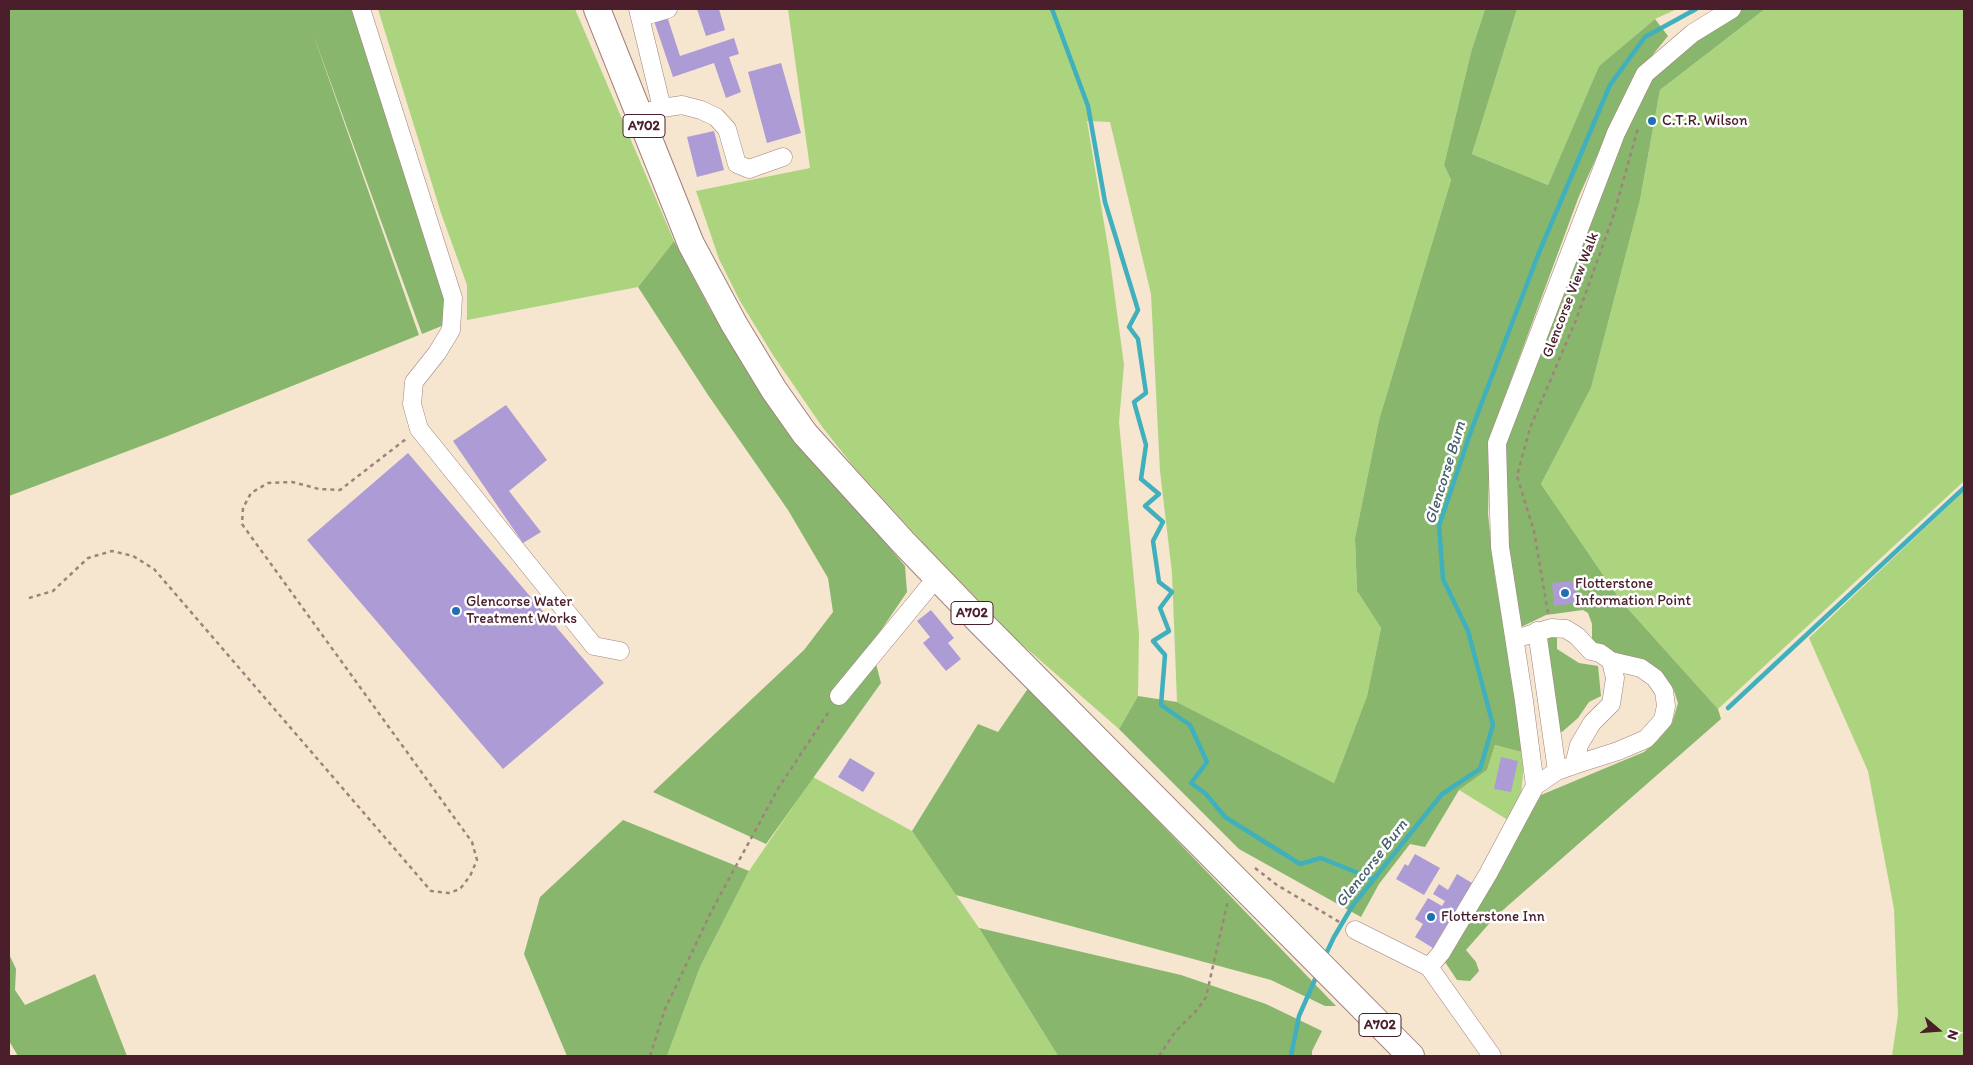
<!DOCTYPE html>
<html>
<head>
<meta charset="utf-8">
<style>
	body { margin:0 }
	#map { position:relative; width:1973px; height:1065px; overflow:hidden; background:#f6e5cf; font-family:Itim,sans-serif }
	canvas { display:block }
	.frame { position:absolute; inset:0; border:10px solid #4a1f2b; pointer-events:none }
	.north { position:absolute; left:1913px; top:1005px; width:50px; height:50px; -webkit-text-stroke:4px #fff; paint-order:stroke; rotate:108deg; font-size:14px; font-weight:700; line-height:20px; text-align:center; color:#4a1f2b }
	.north::after { content:''; display:block; margin:auto; width:18px; height:22px; background:#4a1f2b; clip-path:polygon(50% 0,100% 100%,50% 72%,0 100%) }
</style>
</head>
<body>
<div id="map">
<canvas width="1973" height="1065"></canvas>
<div class="frame"></div>
<div class="north">N</div>
</div>
<script>
const c = document.querySelector('canvas').getContext('2d');
c.lineJoin = 'round';
function paint(path, color) { c.fillStyle = color; c.fill(path, 'evenodd'); }
const toPath = rows => new Path2D(rows.map(r => 'M' + r).join(''));
function trace(path, color, width, dash) { c.strokeStyle = color; c.lineWidth = width; c.lineCap = dash ? 'butt' : 'round'; c.setLineDash(dash || []); c.stroke(path); }
function drawText(font, color, halo, rows, align = 'center') {
  c.font = font + ' Itim,sans-serif'; c.lineWidth = 5; c.setLineDash([]); c.textBaseline = 'middle'; c.strokeStyle = halo; c.fillStyle = color; for (const [text, x, y, turn = 0] of rows) {
    c.save(); c.translate(x, y); c.rotate((+turn || 0) * Math.PI / 180); c.textAlign = isNaN(turn) ? turn : align; if (halo) c.strokeText(text, 0, 0); c.fillText(text, 0, 0); c.restore();
  }
}
const green = toPath([
	[378,9,575,9,674,241,638,287,467,320,467,285,441,213],
	[788,9,1485,9,1471,52,1444,165,1451,180,1379,420,1355,538,1357,591,1381,628,1367,696,1334,783,1177,702,1172,573,1160,471,1151,294,1110,122,1087,121,1109,253,1124,365,1119,422,1139,634,1138,696,1119,729,1018,641,926,546,854,467,823,428,773,355,740,301,719,259,696,191,810,168],
	[1517,9,1677,9,1655,19,1599,66,1548,185,1472,154],
	[1765,9,1964,9,1964,481,1718,709,1621,601,1541,484,1591,388,1640,200,1660,90],
	[1964,491,1964,1056,1892,1056,1898,1015,1894,909,1868,771,1809,638],
	[1495,745,1525,753,1521,795,1508,820,1459,790,1487,770],
	[813,777,912,831,979,928,1058,1056,667,1056,700,967,749,871]
]);
const forest = toPath([
	[9,9,360,9,448,294,444,325,422,334,312,31,419,335,165,437,9,496],
	[1485,9,1517,9,1472,154,1548,185,1599,66,1655,19,1668,36,1637,74,1616,114,1579,196,1490,437,1488,514,1495,577,1525,753,1495,745,1487,770,1459,790,1425,847,1410,844,1379,884,1361,917,1239,849,1119,729,1138,696,1177,702,1334,783,1367,696,1381,628,1357,591,1355,538,1379,420,1451,180,1444,165,1471,52],
	[1742,9,1765,9,1660,90,1640,200,1591,388,1541,484,1621,601,1718,709,1721,719,1495,917,1466,950,1476,962,1479,971,1470,981,1457,980,1445,962,1541,795,1644,752,1657,741,1672,723,1678,703,1673,688,1661,674,1643,660,1627,657,1596,646,1592,640,1592,624,1588,613,1583,610,1546,615,1519,628,1504,549,1503,445,1596,194,1649,80,1685,45],
	[674,241,711,311,780,417,905,566,907,592,871,645,881,683,766,844,653,792,804,650,833,612,828,578,788,510,708,395,638,287],
	[1557,636,1557,649,1579,663,1598,666,1601,696,1589,702,1578,718,1562,732,1555,729,1543,637],
	[1029,687,1336,1006,1325,1006,1271,980,956,895,912,831,978,724,998,732],
	[623,820,749,871,700,967,667,1056,567,1056,524,954,540,897],
	[979,928,1181,975,1266,1004,1322,1031,1312,1051,1312,1056,1058,1056],
	[9,954,16,969,15,990,25,1005,95,974,127,1056,18,1056,9,1041]
]);
const stream = toPath([
	[1052,9,1088,106,1105,202,1138,310,1129,327,1138,339,1146,393,1134,402,1146,445,1141,479,1159,494,1145,506,1163,522,1153,541,1159,582,1172,592,1160,608,1169,631,1153,641,1165,655,1161,705,1190,725,1207,762,1191,783,1206,794,1225,817,1300,864,1321,858,1373,879],
	[1728,708,1964,488],
	[1325,956,1334,937,1353,905,1442,794,1480,769,1493,725,1468,631,1443,579,1439,526,1471,431,1538,255,1610,85,1645,37,1696,9],
	[1291,1056,1299,1016,1317,975]
]);
const building = toPath([
	[697,9,719,9,725,30,706,36],
	[666,13,680,56,734,38,739,54,729,57,741,92,726,98,714,63,673,77,653,18],
	[781,63,801,133,767,143,748,72],
	[714,131,724,170,697,177,687,137],
	[506,405,547,460,509,491,541,532,523,543,453,441],
	[408,453,604,683,503,769,307,540],
	[1575,581,1578,603,1554,606,1552,583],
	[931,610,954,638,948,643,961,659,946,671,923,643,930,637,917,621],
	[1501,757,1518,761,1511,792,1494,789],
	[850,758,875,773,863,792,838,777],
	[1415,854,1440,868,1424,895,1396,879,1405,864,1408,866],
	[1457,874,1472,883,1433,948,1415,937,1423,924,1415,919,1428,898,1442,906,1445,901,1433,894,1439,884,1448,890]
]);
const path = toPath([
	[29,598,53,591,88,558,112,551,133,556,154,569,431,891,449,893,460,889,470,876,477,860,472,842,242,524,243,508,251,493,268,483,292,482,319,489,340,490,406,439],
	[1548,613,1534,531,1517,476,1530,428,1576,320,1613,217,1638,128],
	[1255,868,1277,885,1341,923],
	[650,1056,665,1009,712,910,779,787,830,710],
	[1159,1056,1175,1032,1197,1010,1206,997,1228,900]
]);
const minor = toPath([
	[361,9,453,298,451,330,437,353,414,382,412,404,419,429,594,646,620,651],
	[638,9,662,108,651,111],
	[641,17,668,9],
	[662,108,682,105,701,110,716,117,727,129,737,164,749,169,783,157],
	[1537,631,1557,771],
	[1515,639,1551,628,1566,629,1577,636,1591,651,1600,653,1611,661,1615,678,1611,704,1592,723,1579,745,1574,765,1557,771,1535,786],
	[839,696,937,577],
	[1574,765,1618,751,1646,739,1663,720,1666,706,1664,691,1655,678,1641,668,1611,661],
	[1355,930,1429,967,1492,1056],
	[1429,967,1441,953,1488,874,1535,786,1524,701,1500,547,1497,443,1616,133,1645,74,1693,33,1732,9]
]);
const highway = toPath([
	[597,9,691,244,734,324,774,390,805,434,903,542,980,622,1411,1056]
]);
const markers = [
	[1652,121,5,"#1f6fb2"],
	[1565,593,5,"#1f6fb2"],
	[456,611,5,"#1f6fb2"],
	[1431,917,5,"#1f6fb2"]
];
const shields = [
	[644,126,42],
	[972,613,42],
	[1380,1025,42]
];
const shieldNames = [
	["A702",644,126],
	["A702",972,613],
	["A702",1380,1025]
];
const poiNames = [
	["C.T.R. Wilson",1662,121],
	["Flotterstone",1575,584],
	["Information Point",1575,601],
	["Glencorse Water",466,602],
	["Treatment Works",466,619],
	["Flotterstone Inn",1441,917]
];
const streetNames = [
	["Glencorse View Walk",1571,295,-69]
];
const waterNames = [
	["Glencorse Burn",1446,473,-73],
	["Glencorse Burn",1372,864,-52]
];
paint(green, '#acd47e');
paint(forest, '#89b66d');
trace(stream, '#40b0bc', 4.5);
paint(building, '#ad9bd6');
trace(minor, '#a0827d', 19);
trace(highway, '#a0827d', 28);
trace(path, '#a0827d', 2.5, [4, 4]);
trace(minor, '#fff', 18);
trace(highway, '#fff', 26);
for (const [x, y, r, color] of markers) { const dot = new Path2D(); dot.arc(x, y, r, 0, 2 * Math.PI); c.fillStyle = color; c.fill(dot); trace(dot, '#fff', 2); }
for (const [x, y, w] of shields) { const box = new Path2D(); box.roundRect(x - w / 2, y - 11.5, w, 23, 4); c.fillStyle = '#fff'; c.fill(box); trace(box, '#4a1f2b', 1); }
drawText('bold 14px', '#4a1f2b', null, shieldNames);
drawText('15px', '#4a1f2b', '#fff', poiNames, 'left');
drawText('15px', '#4a1f2b', '#fff', streetNames);
drawText('italic 16px', '#46606c', '#fff', waterNames);
</script>
</body>
</html>
